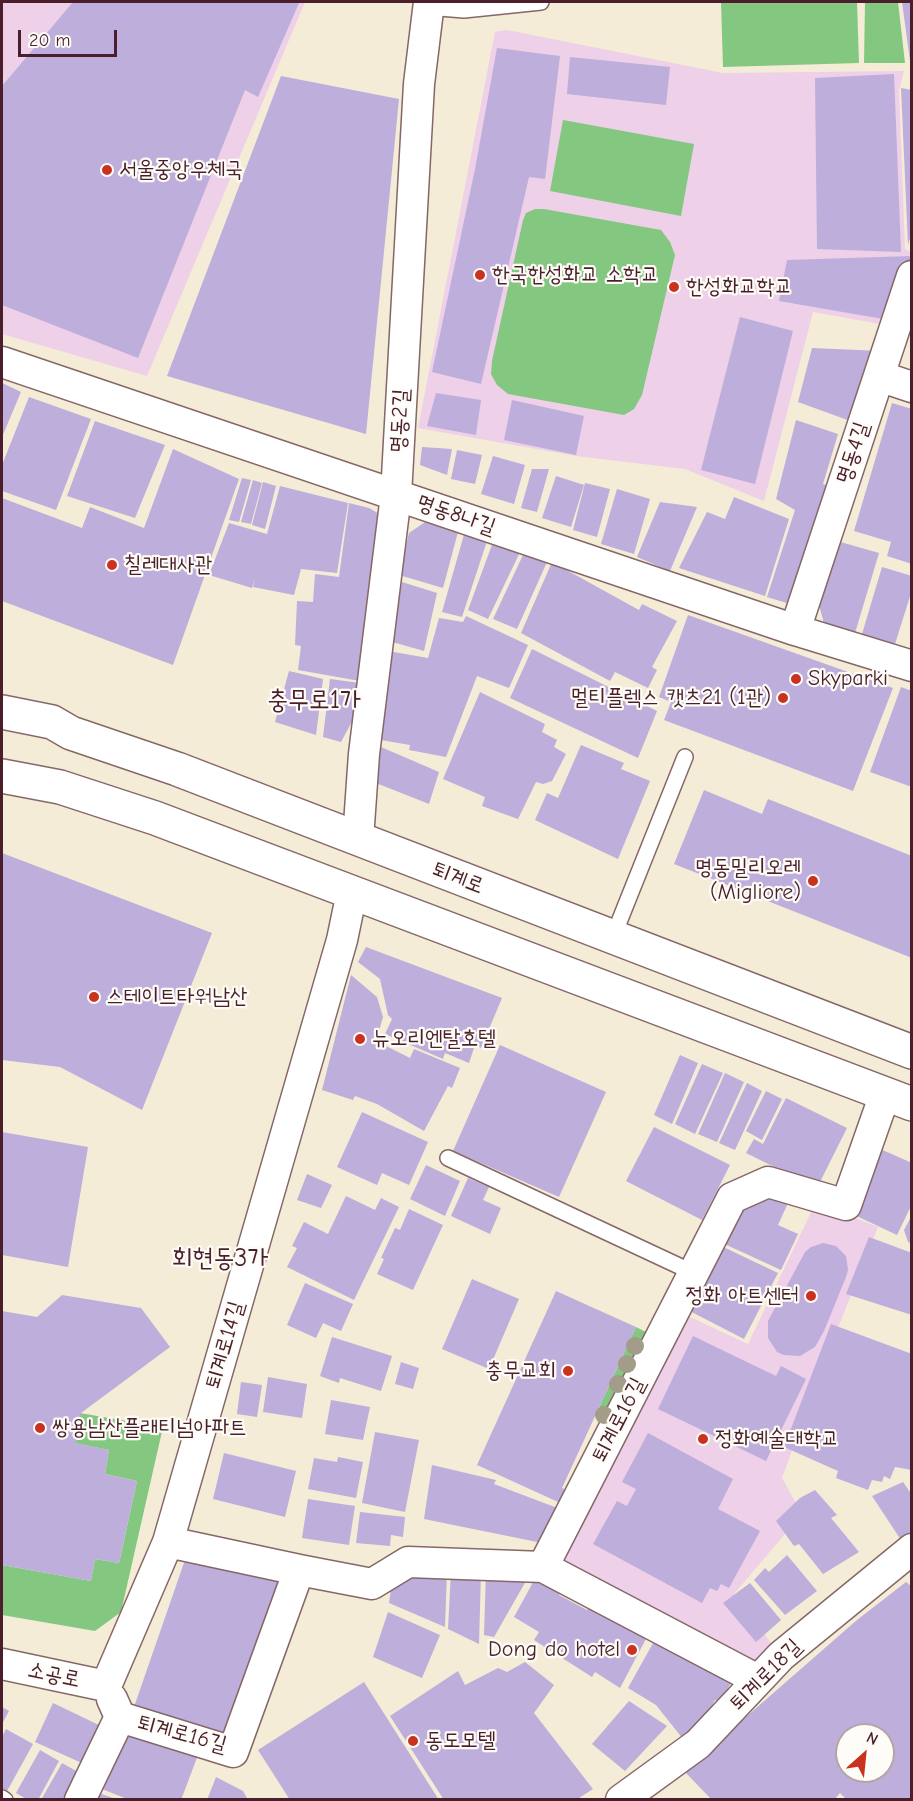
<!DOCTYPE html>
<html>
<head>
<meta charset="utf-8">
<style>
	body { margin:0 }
	#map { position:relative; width:913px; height:1801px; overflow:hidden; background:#f4ecd6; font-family:"Comic Neue",sans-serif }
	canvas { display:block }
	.frame { position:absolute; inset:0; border:3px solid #4a1f2b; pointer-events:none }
	.north { position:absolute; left:835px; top:1723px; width:60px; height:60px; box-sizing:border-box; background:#fdfcf7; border:2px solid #b5a4a5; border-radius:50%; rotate:27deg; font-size:16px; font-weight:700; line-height:24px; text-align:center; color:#4a1f2b }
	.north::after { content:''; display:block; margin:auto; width:21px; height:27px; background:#c8321e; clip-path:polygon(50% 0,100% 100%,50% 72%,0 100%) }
	.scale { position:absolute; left:18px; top:30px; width:99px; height:27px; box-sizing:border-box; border:3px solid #4a1f2b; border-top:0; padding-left:8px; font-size:18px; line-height:21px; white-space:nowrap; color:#4a1f2b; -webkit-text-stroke:4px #fdfcf7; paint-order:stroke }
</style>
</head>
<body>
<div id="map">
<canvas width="913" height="1801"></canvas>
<div class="frame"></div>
<div class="north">N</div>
<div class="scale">20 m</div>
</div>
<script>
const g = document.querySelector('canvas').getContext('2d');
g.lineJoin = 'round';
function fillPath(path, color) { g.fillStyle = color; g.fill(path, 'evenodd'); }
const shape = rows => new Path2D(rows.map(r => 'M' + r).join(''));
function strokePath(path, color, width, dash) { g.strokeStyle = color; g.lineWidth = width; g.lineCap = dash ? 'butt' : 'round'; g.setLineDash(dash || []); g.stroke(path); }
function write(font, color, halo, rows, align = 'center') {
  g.font = font + ' "Comic Neue","Poor Story",sans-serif'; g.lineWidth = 4.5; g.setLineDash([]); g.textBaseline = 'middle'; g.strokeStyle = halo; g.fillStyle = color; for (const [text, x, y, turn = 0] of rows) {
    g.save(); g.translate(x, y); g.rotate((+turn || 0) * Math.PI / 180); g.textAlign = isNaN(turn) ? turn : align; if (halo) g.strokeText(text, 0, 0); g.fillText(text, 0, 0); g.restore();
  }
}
fillPath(shape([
	[2,2,305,2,147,376,2,334],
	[507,30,723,73,904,71,899,90,905,249,911,252,911,264,891,326,813,312,764,501,685,469,576,456,418,428,495,32],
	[816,1202,878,1227,824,1363,782,1478,802,1514,734,1594,781,1656,758,1680,543,1567,675,1310,748,1344]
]), '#eed0e8');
fillPath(shape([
	[721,2,857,2,859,63,723,67],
	[865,2,898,2,905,63,864,63],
	[563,120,694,144,681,216,550,191],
	[535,209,544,209,661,230,670,242,675,255,642,395,634,409,624,415,508,394,497,385,491,374,492,361,523,220,526,213],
	[636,1327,648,1333,608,1420,596,1414],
	[2,1400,163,1427,121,1612,95,1631,2,1615,2,1565,91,1581,95,1559,119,1563,137,1481,105,1474,109,1450,35,1435,36,1427,2,1421]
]), '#84c780');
fillPath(shape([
	[73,2,299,3,258,97,245,90,138,358,2,305,2,86],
	[902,2,912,2,912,61,910,61],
	[497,48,560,56,545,179,529,177,481,384,432,372,475,169],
	[570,57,670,67,666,105,567,94],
	[894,74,901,252,817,249,815,78],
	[281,76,399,99,366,434,167,376],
	[901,88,912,90,912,231,908,245],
	[912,256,889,320,779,301,787,260],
	[740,317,793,331,755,484,701,470],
	[812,348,881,351,853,422,798,402],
	[2,383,21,392,2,437],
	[436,393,481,400,476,435,427,426],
	[29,397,91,419,56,510,2,491,2,465],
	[512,400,584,416,576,455,504,440],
	[892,403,912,409,912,564,887,556,891,542,854,531],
	[796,420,838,434,823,484,837,489,790,604,767,597,795,510,776,499],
	[95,421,165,445,135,518,67,496],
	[422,447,452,449,447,475,420,465],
	[173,449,239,479,173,665,2,601,2,498,82,528,90,507,144,528],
	[457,450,482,455,475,484,451,479],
	[493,456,525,465,514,504,481,494],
	[532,469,549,469,537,512,521,508],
	[556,476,584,485,571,527,542,518],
	[242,478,251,480,239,522,229,520],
	[253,480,262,483,251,524,241,522],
	[263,482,276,486,265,529,252,525],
	[585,483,610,489,597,537,573,530],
	[280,486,348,503,337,573,301,569,294,595,253,587,255,578,252,588,209,575,229,523,267,534],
	[617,489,650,499,634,554,601,544],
	[734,497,789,519,765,596,679,568,707,512,725,519],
	[660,502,697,507,670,571,637,557],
	[349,503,369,508,381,515,360,681,298,670,301,646,295,645,297,601,313,602,315,574,339,577],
	[425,522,458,532,443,588,399,575,409,533],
	[465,531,488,538,462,617,442,612],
	[837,541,879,553,855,633,824,623,819,605],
	[493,542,520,552,488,619,468,610],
	[523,555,547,562,517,629,493,619],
	[552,562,639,610,642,604,677,621,652,667,657,670,648,688,615,672,610,681,521,633],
	[882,567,912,576,912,590,895,644,862,634],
	[402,582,437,593,424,651,389,641],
	[688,615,893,688,853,791,664,720,671,702,659,697],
	[466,616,528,645,509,688,477,676,446,757,409,750,410,745,375,739,388,651,428,658,439,618,463,622],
	[532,649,657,711,638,758,510,698],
	[289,671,323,679,316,735,275,722],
	[330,679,360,683,356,714,341,742,323,737],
	[901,687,912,691,912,787,870,772],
	[480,692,545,724,542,732,557,740,554,747,566,754,552,781,543,784,536,782,518,819,482,806,485,797,443,779],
	[581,745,624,763,621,769,650,781,618,859,535,820,547,793,558,798],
	[381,747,439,772,429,804,371,781],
	[704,790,762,814,768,799,912,856,912,958,674,864],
	[2,853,212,933,142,1110,60,1067,2,1060],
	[366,947,502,998,481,1048,475,1045,469,1063,445,1053,443,1059,385,1034,392,1019,388,1015,380,979,358,962],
	[351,975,377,997,383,1017,376,1041,410,1058,414,1049,460,1068,452,1088,448,1086,424,1131,377,1104,355,1096,353,1100,322,1090],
	[500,1045,606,1092,559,1197,453,1151],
	[680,1055,698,1063,672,1124,654,1115],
	[702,1064,723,1073,695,1134,675,1124],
	[725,1073,744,1082,717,1142,698,1134],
	[747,1083,762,1091,735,1150,719,1143],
	[766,1091,782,1099,762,1140,746,1131],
	[786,1098,847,1128,817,1188,746,1153,754,1139,763,1144],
	[362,1112,428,1142,409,1185,382,1173,377,1185,337,1167],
	[654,1127,730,1165,702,1220,626,1181],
	[2,1132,88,1147,68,1267,2,1255],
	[878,1148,912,1163,912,1204,897,1235,848,1212],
	[426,1165,460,1181,445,1216,410,1199],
	[307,1174,332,1185,321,1208,297,1200],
	[468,1178,489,1187,483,1200,501,1208,490,1234,451,1216],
	[766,1193,788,1203,778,1225,798,1234,781,1270,718,1241,736,1204],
	[346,1196,375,1210,381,1198,399,1207,354,1300,287,1267,297,1248,292,1246,304,1222,328,1234],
	[409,1209,443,1225,413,1290,377,1274,384,1259,381,1258,395,1228,400,1230],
	[912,1215,912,1244,908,1242,904,1230],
	[869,1237,912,1253,912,1315,846,1294],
	[715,1243,778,1273,744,1339,682,1307],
	[823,1243,836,1246,846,1256,848,1270,846,1277,824,1331,815,1347,800,1356,784,1355,777,1352,768,1338,768,1321,805,1252,811,1247],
	[472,1279,519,1299,489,1369,442,1349],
	[305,1283,353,1304,341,1331,323,1323,316,1338,287,1325],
	[556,1291,636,1327,562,1488,575,1494,569,1507,477,1465],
	[62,1295,141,1308,170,1347,81,1413,76,1443,109,1450,105,1474,137,1481,119,1563,95,1559,91,1581,2,1565,2,1311,37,1317],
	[831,1324,912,1354,912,1470,895,1467,890,1479,884,1476,882,1482,872,1480,868,1490,836,1478,838,1471,784,1447],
	[693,1336,776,1376,781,1366,806,1379,766,1461,658,1409],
	[332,1337,392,1356,381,1391,340,1378,339,1383,320,1376],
	[401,1362,419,1368,413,1389,395,1384],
	[268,1377,307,1384,302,1418,263,1412],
	[241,1382,262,1385,257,1417,237,1414],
	[331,1400,370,1407,363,1440,325,1434],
	[375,1432,419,1440,405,1512,362,1503],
	[648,1433,733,1479,718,1509,760,1531,729,1588,721,1584,717,1591,710,1588,702,1603,593,1544,617,1501,627,1506,636,1489,622,1482],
	[224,1453,296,1471,285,1517,213,1499],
	[338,1457,363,1462,356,1498,308,1489,314,1458,337,1462],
	[432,1465,496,1480,494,1484,560,1509,547,1544,424,1519],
	[903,1482,912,1495,912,1533,901,1540,872,1496],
	[815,1490,837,1515,831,1518,859,1552,823,1574,799,1544,794,1546,776,1521,800,1498],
	[308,1499,355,1506,349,1545,302,1538],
	[360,1512,405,1517,403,1537,391,1535,390,1546,356,1543],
	[787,1555,817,1591,785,1615,754,1580,765,1568,769,1572],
	[186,1557,280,1579,227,1740,134,1707],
	[447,1571,445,1627,389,1603,392,1582,411,1579,416,1575],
	[451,1571,481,1572,479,1644,448,1629],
	[486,1571,530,1574,494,1637,484,1635],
	[537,1575,563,1589,559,1595,587,1610,591,1605,647,1637,620,1688,595,1672,592,1677,534,1640,539,1632,514,1617],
	[906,1582,912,1587,912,1800,847,1800,840,1793,834,1800,712,1800,684,1771,857,1620],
	[847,1735,883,1735,883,1771,847,1771],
	[750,1583,781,1620,756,1642,723,1603],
	[388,1612,440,1635,422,1678,373,1657],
	[657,1636,735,1676,720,1702,715,1700,699,1729,683,1739,656,1705,628,1688],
	[525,1662,554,1685,534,1713,593,1789,576,1800,444,1800,390,1716,458,1671,465,1685,498,1668,507,1672],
	[364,1682,439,1800,290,1800,258,1750],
	[629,1701,667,1726,625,1771,592,1744],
	[53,1703,101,1726,84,1764,35,1742],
	[2,1707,9,1711,2,1724],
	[121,1726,198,1755,181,1800,130,1800,99,1788],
	[6,1729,33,1744,6,1793,2,1790,2,1737],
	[40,1750,59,1761,38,1800,28,1800,16,1793],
	[62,1763,87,1777,73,1800,41,1800],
	[216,1777,243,1791,248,1800,207,1800],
	[96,1792,116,1799,116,1800,93,1800]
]), '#bdaedb');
const service = shape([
	[427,7,464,10,541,2],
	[613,937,685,757],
	[448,1158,694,1273],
	[2,1798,5,1800]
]);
const minor = shape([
	[2,362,795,630,912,666],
	[879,376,912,387],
	[795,630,912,276],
	[358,839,364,754,396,495,419,84,429,2],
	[168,1542,299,1570],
	[543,1567,758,1680],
	[2,1664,106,1686],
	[106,1686,168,1542,342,940,352,892],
	[120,1717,233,1752,299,1570,372,1584,408,1562,543,1567,732,1198,768,1182,846,1205,885,1094],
	[80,1800,120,1717,112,1699],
	[621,1800,698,1744,781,1656,912,1549]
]);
const primary = shape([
	[2,712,52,722,71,733,177,769,912,1052],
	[2,776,60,787,155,818,912,1104]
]);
strokePath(service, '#866767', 18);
strokePath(minor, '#866767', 33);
strokePath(primary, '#866767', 36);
strokePath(service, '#fff', 15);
strokePath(minor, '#fff', 30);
strokePath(primary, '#fff', 33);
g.fillStyle = '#a29c88';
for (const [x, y] of [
	[635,1346],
	[627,1364],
	[618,1384],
	[604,1415]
]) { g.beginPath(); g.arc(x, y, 9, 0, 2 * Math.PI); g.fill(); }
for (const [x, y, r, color] of [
	[107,170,6,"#c8321e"],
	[480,275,6,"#c8321e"],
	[674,287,6,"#c8321e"],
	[112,565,6,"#c8321e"],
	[796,679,6,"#c8321e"],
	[783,698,6,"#c8321e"],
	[813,881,6,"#c8321e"],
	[94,997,6,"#c8321e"],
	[360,1039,6,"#c8321e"],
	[811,1296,6,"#c8321e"],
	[568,1371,6,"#c8321e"],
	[40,1428,6,"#c8321e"],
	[703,1439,6,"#c8321e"],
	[632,1650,6,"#c8321e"],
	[413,1741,6,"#c8321e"]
]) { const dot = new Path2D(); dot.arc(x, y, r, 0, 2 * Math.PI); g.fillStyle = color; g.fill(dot); strokePath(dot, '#fdfcf7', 2); }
write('22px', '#4a1f2b', '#fdfcf7', [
	["서울중앙우체국",119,170],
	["한국한성화교 소학교",492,275],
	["한성화교학교",686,287],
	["칠레대사관",124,565],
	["Skyparki",808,679],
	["멀티플렉스 캣츠21 (1관)",771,698,"right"],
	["명동밀리오레",801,868,"right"],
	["(Migliore)",801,893,"right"],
	["스테이트타워남산",106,997],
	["뉴오리엔탈호텔",372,1039],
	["정화 아트센터",799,1296,"right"],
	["충무교회",556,1371,"right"],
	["쌍용남산플래티넘아파트",52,1428],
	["정화예술대학교",715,1439],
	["Dong do hotel",620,1650,"right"],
	["동도모텔",425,1741]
], 'left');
write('22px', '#4a1f2b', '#fdfcf7', [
	["명동2길",400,421,-87],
	["명동4길",853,453,-72],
	["명동8나길",456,515,19],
	["퇴계로",458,878,21],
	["퇴계로14길",225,1345,-74],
	["퇴계로16길",619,1420,-63],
	["소공로",54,1675,12],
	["퇴계로18길",766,1675,-45],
	["퇴계로16길",182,1734,15]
]);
write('26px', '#4a1f2b', '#fdfcf7', [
	["충무로1가",314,701],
	["회현동3가",220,1259]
]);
</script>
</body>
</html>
